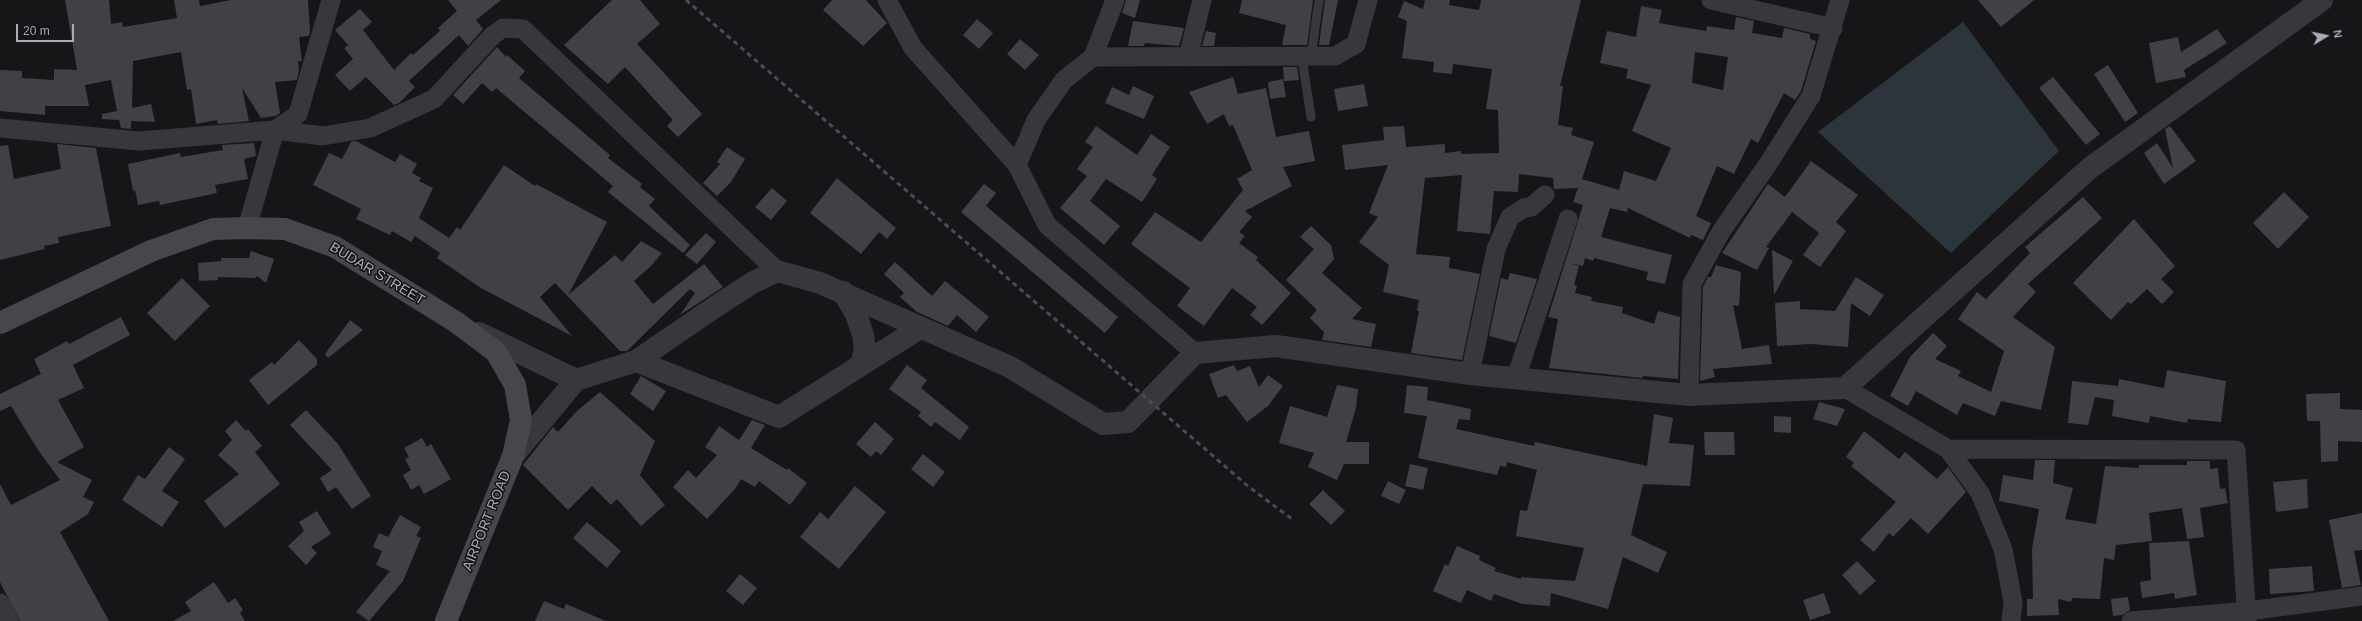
<!DOCTYPE html>
<html>
<head>
<meta charset="utf-8">
<style>
	body { margin:0 }
	#map { position:relative; width:2362px; height:621px; overflow:hidden; background:#161618; font-family:Arial,sans-serif }
	canvas { display:block }
	.north { position:absolute; left:2306px; top:16px; width:40px; height:40px; -webkit-text-stroke:3px #111113; paint-order:stroke; rotate:80deg; font-size:11px; font-weight:700; line-height:16px; text-align:center; color:#a8adb8 }
	.north::after { content:''; display:block; margin:auto; width:14px; height:18px; background:#a8adb8; clip-path:polygon(50% 0,100% 100%,50% 72%,0 100%) }
	.scale { position:absolute; left:16px; top:24px; width:58px; height:18px; box-sizing:border-box; border:2px solid #a8adb8; border-top:0; padding-left:5px; font-size:12px; line-height:14px; white-space:nowrap; color:#a8adb8; -webkit-text-stroke:3px #111113; paint-order:stroke }
</style>
</head>
<body>
<div id="map">
<canvas width="2362" height="621"></canvas>
<div class="north">N</div>
<div class="scale">20 m</div>
</div>
<script>
const g = document.querySelector('canvas').getContext('2d');
g.lineJoin = 'round';
function fillPath(path, color) { g.fillStyle = color; g.fill(path, 'evenodd'); }
const shape = rows => new Path2D(rows.map(r => 'M' + r).join(''));
function strokePath(path, color, width, dash) { g.strokeStyle = color; g.lineWidth = width; g.lineCap = dash ? 'butt' : 'round'; g.setLineDash(dash || []); g.stroke(path); }
function write(font, color, halo, rows, align = 'center') {
  g.font = font + ' Arial,sans-serif'; g.lineWidth = 3; g.setLineDash([]); g.textBaseline = 'middle'; g.strokeStyle = halo; g.fillStyle = color; for (const [text, x, y, turn = 0] of rows) {
    g.save(); g.translate(x, y); g.rotate((+turn || 0) * Math.PI / 180); g.textAlign = isNaN(turn) ? turn : align; if (halo) g.strokeText(text, 0, 0); g.fillText(text, 0, 0); g.restore();
  }
}
fillPath(shape([
	[1963,22,2059,151,1951,253,1818,132]
]), '#2c353c');
fillPath(shape([
	[65,0,109,0,111,24,122,22,123,27,177,18,174,0,199,0,200,6,231,0,308,0,310,31,309,36,299,37,302,61,298,61,299,70,297,80,275,82,280,113,276,116,261,118,242,88,249,121,218,124,217,120,196,124,191,89,187,90,181,52,133,61,132,108,151,104,155,122,131,121,131,129,121,128,119,120,102,119,102,114,117,111,111,80,85,85,89,106,45,106,45,115,0,111,0,70,22,71,22,78,54,80,54,69,77,70],
	[448,0,501,0,476,20,483,29,468,46,459,35,409,81,415,87,399,103,394,105,366,77,350,91,335,75,353,59,344,48,348,45,335,30,360,9,372,22,363,30,394,70,411,53,413,55,440,31,438,28,457,11],
	[612,0,640,0,660,24,637,44,702,114,678,137,667,126,673,120,625,67,608,84,564,45],
	[832,0,866,0,887,23,863,46,823,10],
	[1126,0,1140,0,1135,18,1122,13],
	[1242,0,1313,0,1307,45,1282,45,1286,25,1239,13],
	[1325,0,1338,0,1329,45,1319,45],
	[1425,0,1450,0,1449,5,1479,10,1481,0,1581,0,1560,86,1563,86,1558,125,1573,128,1571,135,1594,142,1582,179,1619,190,1624,171,1656,181,1671,148,1632,131,1651,85,1626,78,1628,69,1600,63,1607,31,1636,37,1641,6,1662,10,1659,23,1706,31,1707,26,1734,30,1736,17,1754,21,1752,33,1782,38,1784,28,1810,34,1810,39,1816,41,1801,91,1795,100,1784,93,1758,143,1751,139,1734,174,1717,166,1696,216,1711,223,1703,240,1691,235,1690,238,1628,208,1627,212,1610,208,1601,237,1672,255,1665,284,1646,280,1648,272,1594,258,1593,261,1585,258,1583,266,1570,263,1579,266,1574,285,1577,286,1575,293,1592,297,1591,301,1623,307,1622,313,1654,324,1658,311,1680,317,1678,379,1643,376,1642,378,1549,368,1558,319,1548,317,1583,205,1573,202,1578,188,1554,189,1553,178,1519,174,1518,192,1494,191,1490,234,1457,231,1462,175,1425,178,1416,254,1450,257,1449,268,1480,274,1462,360,1411,353,1419,311,1417,311,1419,300,1383,292,1389,265,1359,242,1378,217,1369,213,1388,165,1345,170,1342,145,1384,140,1383,127,1404,126,1406,147,1445,144,1445,153,1461,151,1461,154,1499,153,1499,150,1498,110,1486,109,1492,69,1453,64,1452,74,1433,72,1434,62,1402,58,1407,21,1398,17,1404,1,1423,9],
	[1695,52,1728,57,1723,90,1692,83],
	[1978,0,2034,0,2001,27],
	[977,19,993,33,979,49,963,35],
	[1133,21,1184,28,1179,46,1145,43,1144,46,1128,46],
	[2217,29,2227,43,2184,70,2186,77,2156,83,2149,43,2178,37,2181,52],
	[1206,31,1216,33,1214,46,1202,46],
	[1020,39,1039,55,1025,70,1007,54],
	[497,47,506,57,507,55,525,71,519,78,610,155,608,158,642,184,640,187,655,199,649,206,690,245,683,253,608,192,613,186,496,88,492,92,482,83,463,104,453,95],
	[2108,65,2138,113,2125,122,2094,74],
	[1283,67,1297,67,1299,80,1284,81],
	[1233,77,1238,94,1266,88,1276,137,1309,131,1315,161,1283,167,1292,186,1245,211,1252,217,1239,232,1245,236,1239,243,1258,257,1256,260,1291,293,1262,325,1250,315,1257,307,1232,288,1204,326,1177,306,1190,288,1131,244,1155,212,1201,242,1243,190,1237,179,1252,170,1233,125,1229,126,1224,114,1207,124,1189,92],
	[2053,77,2100,134,2086,145,2039,88],
	[1283,79,1286,97,1270,99,1268,82],
	[1364,84,1368,106,1338,111,1334,89],
	[1133,86,1154,96,1144,119,1105,103,1112,87,1129,95],
	[1096,126,1137,155,1151,134,1170,147,1152,175,1157,179,1142,202,1106,179,1090,201,1120,226,1104,245,1060,208,1087,176,1077,169,1093,147,1085,142],
	[2170,126,2196,161,2164,184,2144,153,2157,143,2173,168,2165,129],
	[356,141,395,162,400,154,417,164,412,173,421,178,419,181,433,188,419,218,449,238,457,227,460,230,504,165,535,186,536,184,607,222,568,295,615,255,622,262,641,241,662,253,651,266,634,281,653,304,704,264,723,287,680,315,695,293,690,289,627,351,620,351,555,283,540,297,572,336,481,288,437,258,440,253,415,236,411,242,392,231,390,235,356,219,361,209,313,185,329,153,342,159,351,142],
	[254,143,256,156,244,159,248,179,215,185,217,193,160,205,159,201,138,205,135,190,133,191,128,164,180,153,181,157,223,150,222,145],
	[57,144,96,148,111,226,58,237,59,243,44,246,45,249,0,260,0,146,8,145,14,179,61,169],
	[727,147,745,159,731,182,717,196,703,183,720,164,717,162],
	[1811,161,1858,195,1836,222,1846,231,1820,267,1803,255,1819,233,1792,212,1766,247,1769,248,1757,270,1722,253,1768,184,1785,197],
	[837,178,896,228,887,239,879,232,861,254,810,213],
	[984,184,996,193,986,206,1118,317,1105,333,961,212],
	[772,188,787,201,771,220,755,207],
	[2284,192,2309,217,2278,249,2253,223],
	[2083,197,2102,218,2028,284,2036,292,2013,317,2055,347,2041,410,2001,401,1995,416,1963,403,1957,415,1916,391,1908,406,1890,396,1910,357,1933,333,1947,346,1935,359,1961,371,1958,376,1991,392,2004,351,1958,319,1977,292,1986,299,2030,253,2025,247],
	[2134,219,2175,266,2161,279,2174,292,2162,304,2147,289,2131,304,2128,302,2111,320,2073,283],
	[1311,226,1331,245,1334,259,1322,273,1362,308,1352,319,1376,324,1371,347,1322,340,1324,332,1310,318,1317,310,1286,280,1314,249,1300,237],
	[706,233,716,242,697,264,685,255],
	[1772,250,1793,261,1774,295],
	[251,251,274,259,266,283,257,276,255,278,218,277,218,280,199,281,198,263,221,261,221,258,249,258],
	[895,262,932,296,945,281,989,317,976,332,957,315,948,326,917,312,900,297,904,293,884,274],
	[1716,265,1741,272,1739,306,1733,305,1742,349,1769,345,1772,364,1713,369,1715,377,1700,381,1703,287,1708,277,1711,277],
	[1510,273,1537,279,1516,343,1489,336,1501,278,1508,280],
	[1856,277,1884,295,1870,316,1851,303,1848,347,1811,344,1777,346,1775,303,1800,301,1800,309,1835,311],
	[182,278,210,306,175,341,147,313],
	[121,317,130,335,73,365,84,388,58,400,84,447,57,462,92,480,83,497,94,502,88,514,60,532,109,621,20,621,0,582,0,484,11,505,60,480,38,450,11,406,0,411,0,394,41,374,34,359,67,341,69,344],
	[350,320,363,330,328,358,325,354],
	[299,340,317,359,317,365,268,405,249,380,272,362,274,365],
	[907,365,927,380,921,388,969,427,960,440,935,422,931,427,918,416,921,412,889,389],
	[1234,365,1237,371,1250,366,1259,387,1268,375,1283,386,1268,406,1247,422,1226,395,1218,398,1209,374],
	[2167,370,2226,381,2221,422,2188,419,2187,423,2150,416,2149,423,2112,416,2114,400,2095,397,2088,425,2068,423,2072,381,2118,386,2119,379,2164,388],
	[641,376,666,391,653,411,630,394],
	[1337,385,1358,389,1356,408,1346,442,1369,442,1369,464,1344,464,1337,480,1308,467,1314,453,1279,443,1290,406,1327,417],
	[1407,385,1428,387,1427,400,1471,409,1470,420,1459,419,1456,429,1534,446,1535,442,1647,466,1654,414,1673,418,1669,443,1694,445,1690,486,1643,484,1631,535,1667,552,1658,573,1623,557,1608,609,1551,593,1550,606,1523,604,1494,594,1491,601,1467,590,1461,603,1433,591,1445,564,1448,566,1457,546,1480,556,1479,560,1496,568,1494,571,1521,579,1521,577,1575,581,1584,548,1516,536,1520,510,1527,511,1537,470,1507,462,1506,467,1500,466,1497,475,1418,458,1427,416,1404,413],
	[600,392,655,441,640,475,665,505,641,526,617,499,611,505,592,486,568,510,523,465,553,427,558,432,577,411],
	[2340,393,2340,409,2362,410,2362,442,2338,441,2338,461,2321,462,2320,421,2307,421,2306,394],
	[1819,402,1845,409,1837,426,1813,419],
	[306,410,338,444,371,496,352,509,336,487,328,492,320,478,332,470,290,425],
	[1774,416,1791,417,1791,433,1774,432],
	[236,420,246,431,248,429,262,446,255,452,280,484,225,528,204,501,239,474,218,455,232,440,225,431],
	[752,420,765,425,751,448,787,470,788,468,807,483,790,505,759,481,755,487,741,479,735,489,707,519,673,487,688,470,696,478,717,455,705,447,719,426,739,440],
	[875,422,894,439,881,455,876,451,871,457,856,444],
	[1864,431,1899,459,1905,452,1937,479,1948,467,1966,492,1928,534,1911,518,1893,537,1889,533,1874,552,1860,540,1896,502,1851,466,1854,463,1846,457],
	[1704,432,1734,432,1735,455,1705,455],
	[422,438,427,447,431,444,451,479,424,494,419,485,411,490,403,475,411,470,405,459,409,457,404,448],
	[169,447,185,459,162,491,179,502,162,527,122,500,138,475,145,479],
	[923,454,945,472,933,487,911,469],
	[2035,460,2055,460,2053,483,2073,488,2065,519,2096,524,2105,466,2139,468,2139,465,2187,465,2187,461,2210,461,2210,469,2218,468,2220,489,2225,488,2228,503,2200,508,2204,537,2187,539,2182,508,2149,513,2152,541,2116,545,2114,560,2104,558,2100,599,2072,598,2071,602,2058,599,2059,615,2027,616,2027,599,2033,599,2032,549,2039,509,1999,501,2003,475,2033,480],
	[1410,464,1428,468,1423,490,1405,486],
	[2307,479,2308,508,2276,512,2273,482],
	[1388,481,1406,490,1399,504,1381,496],
	[855,486,886,512,839,569,800,537,820,512,828,519],
	[1323,490,1345,511,1331,525,1309,504],
	[317,511,331,534,311,547,317,553,306,565,288,546,304,531,299,522],
	[2362,513,2362,550,2354,551,2361,585,2342,588,2329,520],
	[400,515,421,527,416,536,421,538,403,581,369,621,356,612,390,571,376,565,382,551,373,547,379,533,388,537],
	[587,522,621,551,607,568,573,538],
	[2189,541,2197,595,2175,599,2174,593,2142,598,2140,582,2151,580,2149,543],
	[1857,561,1876,581,1860,595,1842,575],
	[2312,566,2314,591,2270,594,2269,569],
	[740,574,757,588,743,605,726,591],
	[214,582,228,603,235,598,243,610,240,613,245,621,173,621,191,611,185,602],
	[1824,593,1831,613,1810,620,1803,600],
	[2128,597,2130,610,2122,615,2113,616,2111,599],
	[544,601,564,609,566,604,606,621,535,621]
]), '#404145');
strokePath(shape([
	[1311,57,1319,0],
	[1302,58,1311,117]
]), '#37383d', 9);
strokePath(shape([
	[887,0,913,48,1017,165,1047,225,1195,353],
	[1711,0,1833,28],
	[1093,57,1115,0],
	[1188,57,1202,0],
	[0,128,139,141,275,130,323,136,370,128,434,99,493,35,503,28,523,29,777,271],
	[1017,165,1036,120,1064,80,1093,57,1335,56,1356,44,1368,0],
	[247,228,275,130,298,114,331,0],
	[1470,374,1496,249,1510,217,1524,208,1531,207,1545,195],
	[1516,378,1568,219],
	[1845,388,1948,449,1980,493,2003,549,2013,602,2011,621],
	[1689,395,1692,284,1722,230,1768,164,1811,96,1840,0],
	[1948,449,2236,450,2247,621],
	[0,603,9,621],
	[2131,621,2248,611,2362,596]
]), '#37383d', 19);
strokePath(shape([
	[843,292,856,314,863,335,865,349,861,365],
	[479,333,576,380,636,361,715,307,752,283,777,271,820,283,1010,367,1103,424,1128,422,1195,353,1276,346,1470,374,1689,395,1845,388,2090,168,2322,0],
	[636,361,779,417,920,328],
	[513,456,576,380]
]), '#37383d', 22);
strokePath(shape([
	[0,323,151,251,213,229,247,228,285,229,335,247,456,322,496,352,515,385,521,420,513,456,446,621]
]), '#45474d', 22);
strokePath(shape([
	[686,0,1249,487,1292,519]
]), '#4a4c52', 3, [5, 4]);
write('14px', '#a8adb8', '#111113', [
	["BUDAR STREET",377,274,31],
	["AIRPORT ROAD",487,521,-68]
]);
</script>
</body>
</html>
